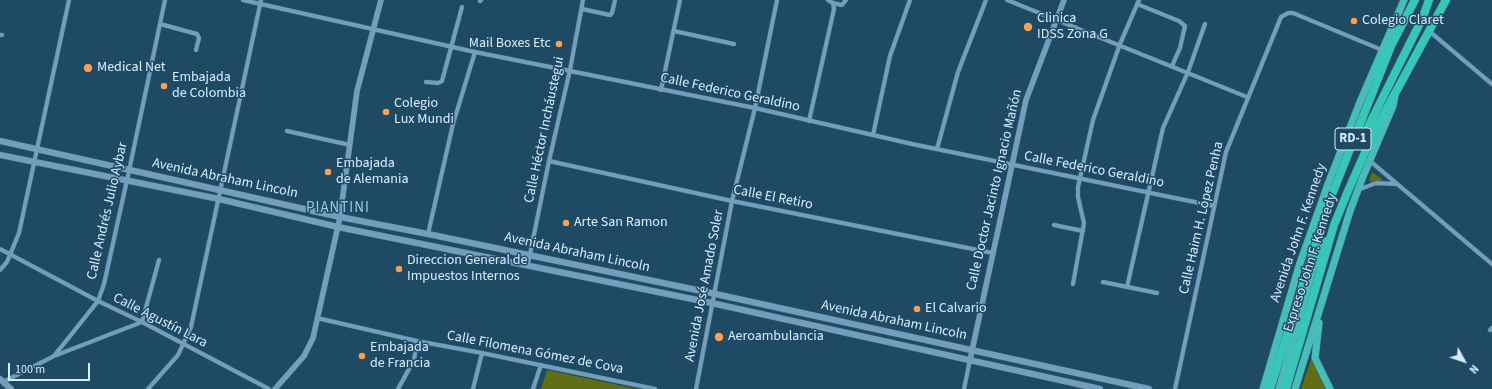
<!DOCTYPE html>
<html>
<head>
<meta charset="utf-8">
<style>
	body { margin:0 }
	#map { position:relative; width:1492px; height:389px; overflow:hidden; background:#1f4a64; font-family:"Source Sans 3",sans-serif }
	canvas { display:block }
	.north { position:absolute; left:1444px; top:341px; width:40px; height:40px; -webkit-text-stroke:3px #1f4a64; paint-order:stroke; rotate:130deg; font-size:11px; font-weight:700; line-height:16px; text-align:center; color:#d7edfd }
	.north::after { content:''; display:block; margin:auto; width:14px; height:18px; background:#d7edfd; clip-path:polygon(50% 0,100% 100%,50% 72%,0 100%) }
	.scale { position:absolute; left:8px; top:363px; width:82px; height:18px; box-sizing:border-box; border:2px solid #d7edfd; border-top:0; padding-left:5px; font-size:12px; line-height:14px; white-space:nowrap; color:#d7edfd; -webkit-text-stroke:3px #1f4a64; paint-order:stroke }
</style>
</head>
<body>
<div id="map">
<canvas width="1492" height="389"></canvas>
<div class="north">N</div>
<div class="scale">100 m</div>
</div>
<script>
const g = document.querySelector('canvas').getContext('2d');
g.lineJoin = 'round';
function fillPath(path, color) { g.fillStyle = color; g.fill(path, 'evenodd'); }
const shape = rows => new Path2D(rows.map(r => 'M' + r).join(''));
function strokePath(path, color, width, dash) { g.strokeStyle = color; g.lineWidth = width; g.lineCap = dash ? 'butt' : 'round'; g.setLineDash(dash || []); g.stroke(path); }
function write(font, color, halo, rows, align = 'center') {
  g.font = font + ' "Source Sans 3",sans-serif'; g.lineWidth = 3; g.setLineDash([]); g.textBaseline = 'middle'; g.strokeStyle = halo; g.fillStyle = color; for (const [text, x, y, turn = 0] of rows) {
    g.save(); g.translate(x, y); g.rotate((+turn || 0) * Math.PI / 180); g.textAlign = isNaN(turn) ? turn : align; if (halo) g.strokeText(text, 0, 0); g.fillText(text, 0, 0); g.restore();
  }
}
fillPath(shape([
	[1372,172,1383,180,1376,183,1369,181],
	[1312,357,1317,370,1325,389,1301,389],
	[547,370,637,389,541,389]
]), '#616e15');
const minor = shape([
	[243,0,475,52,755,108,912,144,1214,206],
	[1007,0,1247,97],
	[480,1,481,0],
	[833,3,842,5,846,0],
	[1137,4,1179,21,1185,26,1180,48,1172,66],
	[582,9,610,15,612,13,615,0],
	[160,24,197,34,199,38,196,50],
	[674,31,734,44],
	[1429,31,1492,84],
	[0,35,2,35],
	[426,82,438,83,442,81,462,7],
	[661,90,680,0],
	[809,121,834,9,833,3,828,0],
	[287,131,350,145],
	[873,135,890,56,910,0],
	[937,149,958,72,986,0],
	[549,161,732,201,993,253],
	[1370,161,1492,264],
	[1358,190,1376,183,1396,184],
	[1054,225,1083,231],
	[428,234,453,124,475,52],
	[0,249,98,301,142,322,269,389],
	[528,264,549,161,570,70,583,0],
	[0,270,7,262,19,233,69,0],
	[1103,282,1157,293],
	[1073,284,1084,223,1078,197,1078,187,1093,120,1120,44,1139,0],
	[1127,287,1163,128,1188,72,1205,24],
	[317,318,417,341,482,353,655,389],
	[1490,330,1492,328],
	[54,356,142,322,159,260],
	[3,382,54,356,98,301,104,284,129,171,165,0],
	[148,389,178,355,191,327,261,0],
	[398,389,414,360,417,341],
	[473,389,482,353],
	[533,389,541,365],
	[696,389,732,201,755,108,777,0],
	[964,389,970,360],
	[1175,389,1226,152,1281,17,1288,13,1293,13,1382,50]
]);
const tertiary = shape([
	[970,360,1026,100,1064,0],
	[275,389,304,356,313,338,340,217,357,91,381,0]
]);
const secondary = shape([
	[0,141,340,217,428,234,711,293,1149,389],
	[0,155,219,199,338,227,707,302,1100,389],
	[0,379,11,389]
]);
const primary = shape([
	[1319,323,1315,358,1330,389],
	[1263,389,1299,266,1328,184,1360,102,1404,0],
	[1279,389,1313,269,1326,241],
	[1295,389,1350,211,1362,179,1393,106,1395,96]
]);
const trunk = shape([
	[1375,69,1384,57],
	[1364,145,1368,127,1423,17,1429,0],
	[1270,389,1329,202,1391,46,1415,0],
	[1286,389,1334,225,1348,191,1374,132,1446,0]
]);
strokePath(minor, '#40687e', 5);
strokePath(tertiary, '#40687e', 6);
strokePath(secondary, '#40687e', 7);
strokePath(primary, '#40687e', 8);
strokePath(trunk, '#40687e', 9);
strokePath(minor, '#739fbc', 4);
strokePath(tertiary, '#739fbc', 5.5);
strokePath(secondary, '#739fbc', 6);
strokePath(primary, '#46bdb8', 7);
strokePath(trunk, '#37c7b6', 8);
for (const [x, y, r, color] of [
	[1354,21,4,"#fb9e51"],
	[1028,27,5,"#fb9e51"],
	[559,44,4,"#fb9e51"],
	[88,68,5,"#fb9e51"],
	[164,86,4,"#fb9e51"],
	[386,112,4,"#fb9e51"],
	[328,172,4,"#fb9e51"],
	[566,223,4,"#fb9e51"],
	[399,269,4,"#fb9e51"],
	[917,309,4,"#fb9e51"],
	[719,337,5,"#fb9e51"],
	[362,356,4,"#fb9e51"]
]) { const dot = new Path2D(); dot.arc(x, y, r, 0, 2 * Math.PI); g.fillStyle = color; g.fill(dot); strokePath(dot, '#1f4a64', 1.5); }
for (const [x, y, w] of [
	[1353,139,36]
]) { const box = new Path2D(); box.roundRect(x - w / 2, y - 11, w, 22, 3); g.fillStyle = '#1f4a64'; g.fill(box); strokePath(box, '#d7edfd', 1); }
write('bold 13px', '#d7edfd', null, [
	["RD-1",1353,139]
]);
write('14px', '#d7edfd', '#1f4a64', [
	["Clinica",1037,19],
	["IDSS Zona G",1037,35],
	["Colegio Claret",1362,21],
	["Mail Boxes Etc",551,44,"right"],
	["Medical Net",97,68],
	["Embajada",172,78],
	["de Colombia",172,94],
	["Colegio",394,104],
	["Lux Mundi",394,120],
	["Embajada",336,164],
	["de Alemania",336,180],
	["Arte San Ramon",574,223],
	["Direccion General de",407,261],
	["Impuestos Internos",407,277],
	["El Calvario",925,309],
	["Aeroambulancia",728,337],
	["Embajada",370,348],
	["de Francia",370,364]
], 'left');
write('14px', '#d7edfd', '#1f4a64', [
	["Calle Federico Geraldino",730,93,12],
	["Calle Héctor Incháustegui",545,130,-78],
	["Calle Federico Geraldino",1094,170,11],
	["Avenida Abraham Lincoln",225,179,12],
	["Calle Doctor Jacinto Ignacio Mañón",995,190,-77],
	["Calle El Retiro",773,198,11],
	["Calle Andrés Julio Aybar",108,211,-77],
	["Calle Haim H. López Penha",1202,218,-77],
	["Avenida John F. Kennedy",1299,233,-71],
	["Avenida Abraham Lincoln",577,253,12],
	["Expreso John F. Kennedy",1311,263,-72],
	["Avenida José Amado Soler",705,286,-79],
	["Calle Agustín Lara",160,321,27],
	["Avenida Abraham Lincoln",894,321,12],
	["Calle Filomena Gómez de Cova",535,353,11]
]);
g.letterSpacing = '1px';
write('15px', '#99c6e5', '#1f4a64', [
	["PIANTINI",338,209]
]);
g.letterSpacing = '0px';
</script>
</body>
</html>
